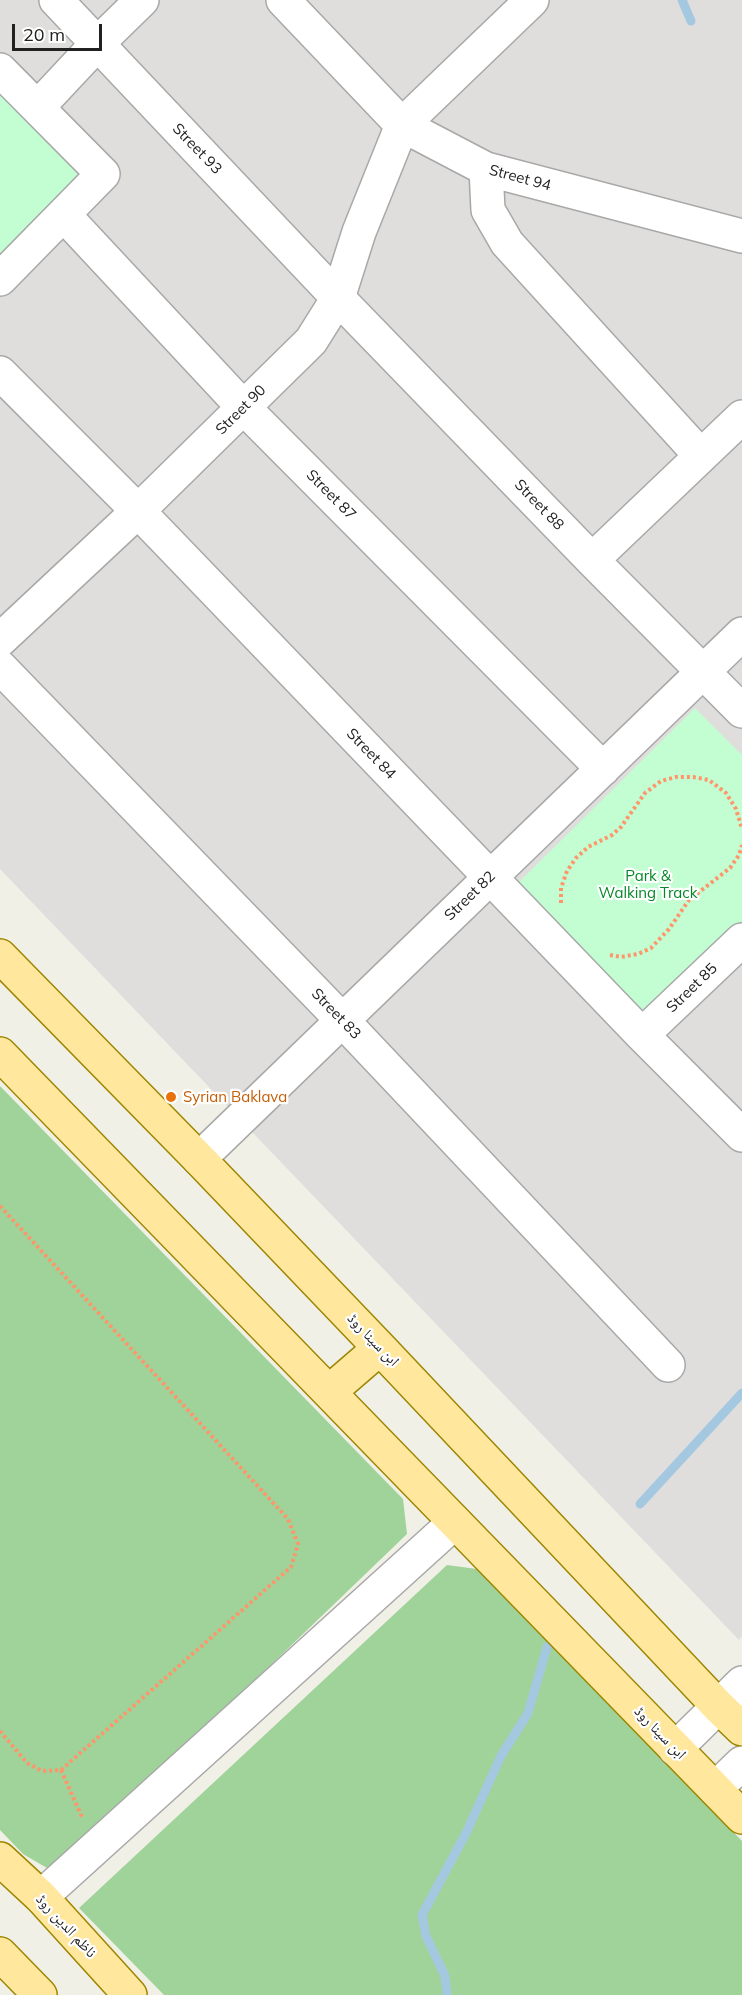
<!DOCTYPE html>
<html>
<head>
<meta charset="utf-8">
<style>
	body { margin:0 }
	#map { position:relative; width:742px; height:1995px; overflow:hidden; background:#f1f0e7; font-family:Mulish,sans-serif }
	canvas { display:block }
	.scale { position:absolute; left:12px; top:24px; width:90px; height:27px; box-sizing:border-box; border:3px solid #212121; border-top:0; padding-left:8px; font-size:18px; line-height:21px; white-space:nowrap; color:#212121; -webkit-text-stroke:4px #fff; paint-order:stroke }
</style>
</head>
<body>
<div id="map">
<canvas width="742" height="1995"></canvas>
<div class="scale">20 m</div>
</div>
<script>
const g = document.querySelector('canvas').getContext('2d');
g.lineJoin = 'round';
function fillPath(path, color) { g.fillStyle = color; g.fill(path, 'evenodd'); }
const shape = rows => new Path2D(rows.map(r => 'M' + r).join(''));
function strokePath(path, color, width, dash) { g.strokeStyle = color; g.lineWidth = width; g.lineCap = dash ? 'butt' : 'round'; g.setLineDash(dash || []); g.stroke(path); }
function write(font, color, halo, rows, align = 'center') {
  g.font = font + ' Mulish,"Noto Naskh Arabic",sans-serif'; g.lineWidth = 4.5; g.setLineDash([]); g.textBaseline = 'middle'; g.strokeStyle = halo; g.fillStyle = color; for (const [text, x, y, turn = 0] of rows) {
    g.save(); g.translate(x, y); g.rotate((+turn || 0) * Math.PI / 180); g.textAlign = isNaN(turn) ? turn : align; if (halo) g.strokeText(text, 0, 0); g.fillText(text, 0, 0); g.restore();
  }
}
fillPath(shape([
	[0,0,742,0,742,1636,739,1640,0,869]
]), '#dfdedd');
fillPath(shape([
	[0,1086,403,1499,407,1534,66,1862,47,1868,23,1854,0,1830],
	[447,1565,477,1569,742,1841,742,1995,164,1995,79,1908]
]), '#9fd399');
fillPath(shape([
	[0,87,89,176,0,268],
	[695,708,742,755,742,927,649,1019,517,884]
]), '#c3fdd2');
strokePath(shape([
	[682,0,691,21],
	[640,1504,742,1393],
	[447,1995,445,1976,426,1936,422,1915,466,1833,501,1756,528,1713,547,1647]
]), '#a5c8e1', 9);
const minor = shape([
	[56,0,338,298,592,560,742,711],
	[283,0,402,125,486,169,742,236],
	[0,70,103,174,0,279],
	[38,107,97,44,142,0],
	[486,169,488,210,507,243,701,456],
	[64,215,243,407,603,769],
	[0,373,138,511,642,1035,742,1135],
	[592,560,742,417],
	[0,640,138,511,311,341,338,298,359,232,402,125,532,0],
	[0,667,342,1020,668,1365],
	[642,1035,742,940],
	[199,1159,742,634],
	[675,1749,742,1683],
	[715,1789,742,1763],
	[41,1897,455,1522]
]);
const major = shape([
	[0,956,199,1159,380,1348,718,1706,742,1729],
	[0,1054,742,1817],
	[329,1392,380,1348],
	[0,1859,41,1897,130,1995],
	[0,1954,40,1995]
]);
strokePath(minor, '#a8a8a8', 36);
strokePath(major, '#9d8600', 36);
strokePath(shape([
	[561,903,561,888,567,871,576,858,588,847,612,835,621,827,645,793,661,781,676,777,693,777,709,780,726,793,736,809,742,829],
	[610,955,621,957,638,954,651,948,669,929,689,900,730,868,739,855,742,845],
	[0,1206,288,1519,298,1544,291,1567,61,1770,42,1771,27,1763,0,1731],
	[61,1770,82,1817]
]), '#ff956a', 4, [3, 3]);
strokePath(minor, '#fff', 33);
strokePath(major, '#ffe79e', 33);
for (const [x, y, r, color] of [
	[171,1097,6,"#e8710a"]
]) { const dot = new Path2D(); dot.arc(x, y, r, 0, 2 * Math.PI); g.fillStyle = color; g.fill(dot); strokePath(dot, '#fff', 2); }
write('15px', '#212121', '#fff', [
	["Street 93",197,149,46],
	["Street 94",520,178,15],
	["Street 90",241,410,-45],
	["Street 87",331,495,45],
	["Street 88",539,505,46],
	["Street 84",371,754,46],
	["Street 82",470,896,-44],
	["Street 85",692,988,-44],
	["Street 83",336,1014,46],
	["ابن سینا روڈ",373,1340,46],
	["ابن سینا روڈ",660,1733,46],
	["ناظم الدین روڈ",66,1926,47]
]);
write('15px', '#058828', '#fff', [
	["Park &",648,876],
	["Walking Track",648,893]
]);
write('15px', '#c56008', '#fff', [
	["Syrian Baklava",183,1097]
], 'left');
</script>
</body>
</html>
